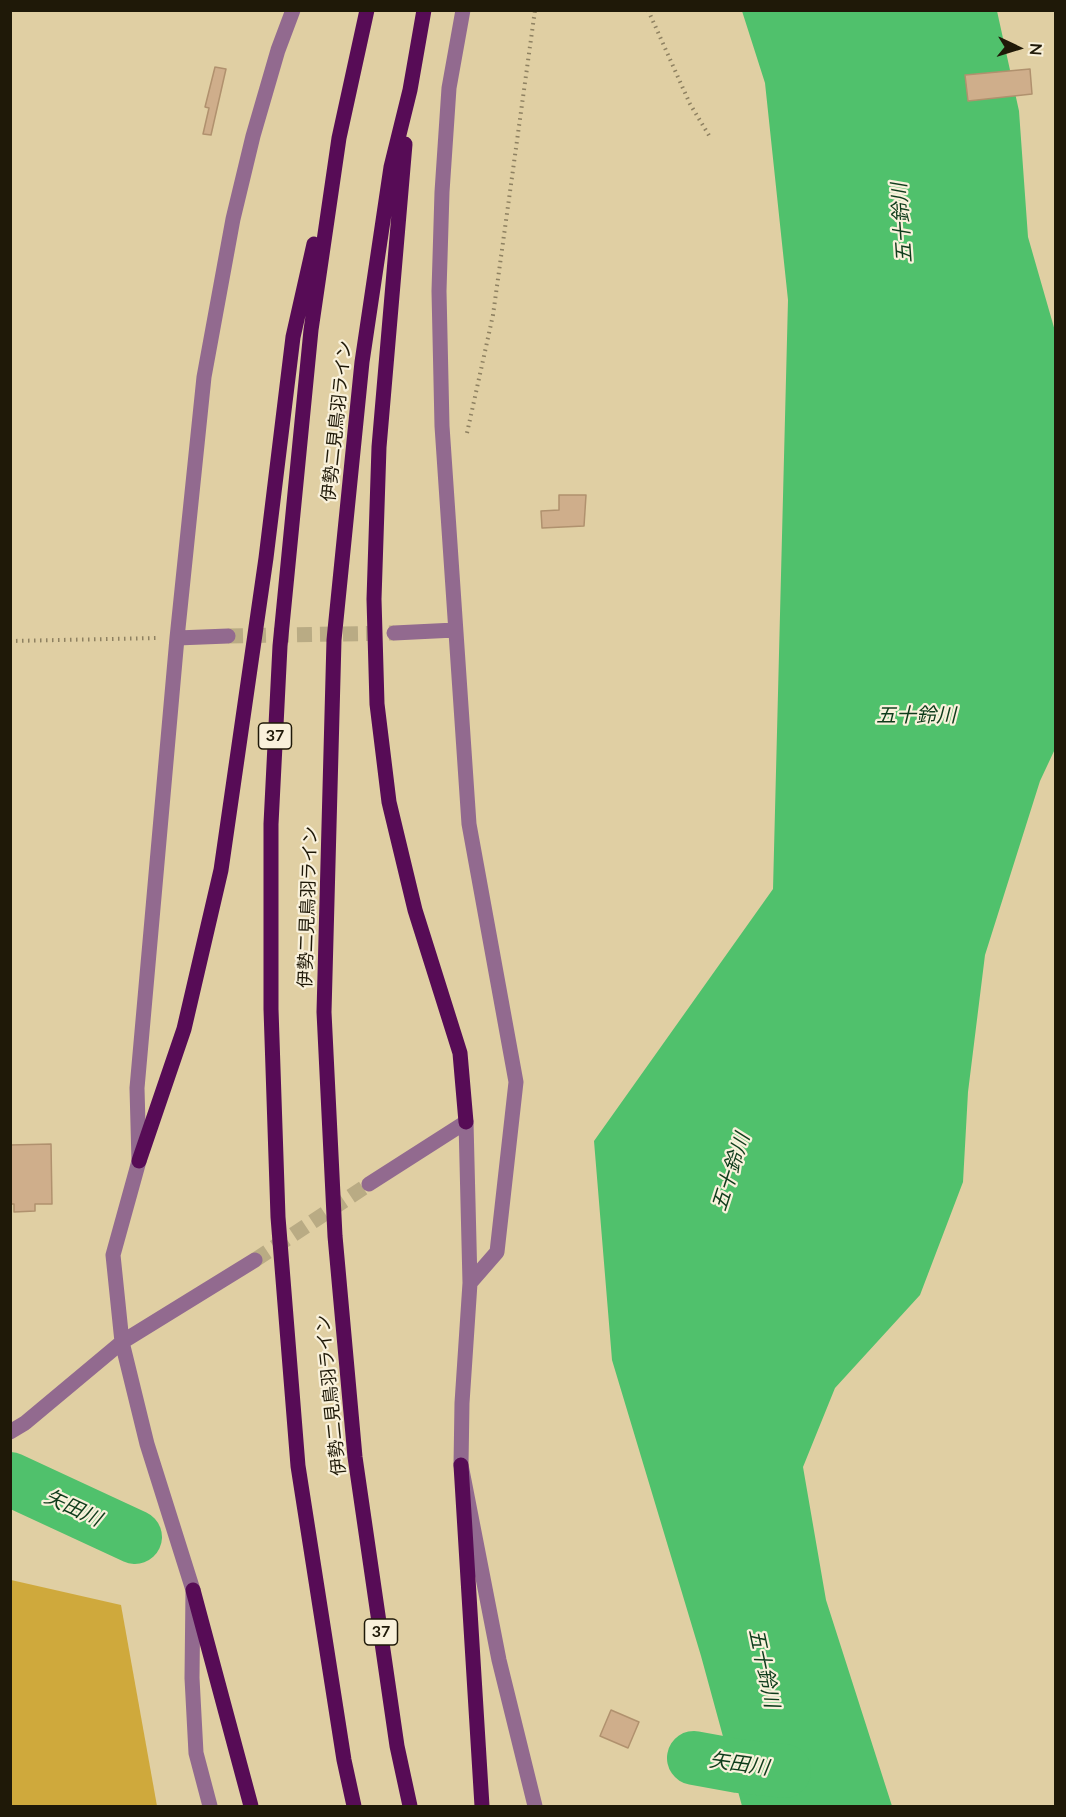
<!DOCTYPE html>
<html>
<head>
<meta charset="utf-8">
<style>
	body { margin:0 }
	#map { position:relative; width:1066px; height:1817px; overflow:hidden; background:#e0cfa3; font-family:Lato,sans-serif }
	canvas { display:block }
	.frame { position:absolute; inset:0; border:12px solid #1f1908; pointer-events:none }
	.north { position:absolute; left:988px; top:18px; width:60px; height:60px; -webkit-text-stroke:4px #f9f1db; paint-order:stroke; rotate:94deg; font-size:16px; font-weight:700; line-height:24px; text-align:center; color:#1f1908 }
	.north::after { content:''; display:block; margin:auto; width:21px; height:27px; background:#1f1908; clip-path:polygon(50% 0,100% 100%,50% 72%,0 100%) }
</style>
</head>
<body>
<div id="map">
<canvas width="1066" height="1817"></canvas>
<div class="frame"></div>
<div class="north">N</div>
</div>
<script>
const g = document.querySelector('canvas').getContext('2d');
g.lineJoin = 'round';
function fillPath(path, color) { g.fillStyle = color; g.fill(path, 'evenodd'); }
const shape = rows => new Path2D(rows.map(r => 'M' + r).join(''));
function strokePath(path, color, width, dash) { g.strokeStyle = color; g.lineWidth = width; g.lineCap = dash ? 'butt' : 'round'; g.setLineDash(dash || []); g.stroke(path); }
function write(font, color, halo, rows, align = 'center') {
  g.font = font + ' Lato,"Noto Sans JP",sans-serif'; g.lineWidth = 4.5; g.setLineDash([]); g.textBaseline = 'middle'; g.strokeStyle = halo; g.fillStyle = color; for (const [text, x, y, turn = 0] of rows) {
    g.save(); g.translate(x, y); g.rotate((+turn || 0) * Math.PI / 180); g.textAlign = isNaN(turn) ? turn : align; if (halo) g.strokeText(text, 0, 0); g.fillText(text, 0, 0); g.restore();
  }
}
fillPath(shape([
	[11,1580,121,1605,157,1806,11,1806]
]), '#cfa93c');
fillPath(shape([
	[742,11,997,11,1019,111,1028,237,1055,331,1055,749,1040,781,985,955,968,1092,963,1182,920,1295,835,1388,803,1467,826,1600,892,1806,742,1806,701,1656,612,1360,594,1141,773,889,788,300,765,83]
]), '#50c16c');
strokePath(shape([
	[10,1479,135,1537],
	[694,1758,738,1766,784,1771]
]), '#50c16c', 54);
const building = shape([
	[215,67,226,69,211,135,203,134,209,108,205,107,215,67],
	[1030,69,1032,94,968,101,965,75,1030,69],
	[559,495,586,495,584,526,542,528,541,511,559,510,559,495],
	[51,1144,52,1204,35,1204,35,1211,14,1212,14,1204,10,1204,10,1145,51,1144],
	[611,1710,639,1722,628,1748,600,1736,611,1710]
]);
fillPath(building, '#cfae8b');
strokePath(building, '#b0916e', 1.5);
strokePath(shape([
	[228,636,394,633],
	[255,1260,369,1184]
]), '#b9ab84', 15, [15, 8]);
strokePath(shape([
	[648,10,690,104,710,137],
	[467,433,493,315,535,10],
	[10,641,157,638]
]), '#8e8161', 4, [1.5, 4.5]);
strokePath(shape([
	[463,10,449,88,442,192,439,291,442,426,469,824,516,1082,497,1252,470,1283],
	[394,633,455,630],
	[177,638,228,636],
	[466,1122,470,1283,462,1403,461,1465,499,1660,535,1806],
	[369,1184,466,1122],
	[10,1432,25,1423,122,1342,255,1260],
	[210,1806,196,1753,192,1678,193,1590,147,1444,122,1342,113,1255,139,1161,137,1088,177,638,204,377,233,219,253,136,278,50,293,10]
]), '#926a8f', 15);
strokePath(shape([
	[405,144,379,447,374,599,377,704,389,802,415,910,460,1053,466,1122],
	[139,1161,184,1029,221,870,266,558,293,337,314,244],
	[461,1465,482,1806],
	[193,1590,251,1806],
	[354,1806,344,1760,298,1466,278,1217,271,1009,271,824,280,646,311,330,339,138,367,10],
	[410,1806,397,1746,355,1457,335,1236,324,1012,334,640,362,362,391,167,410,90,424,10]
]), '#570c56', 15);
for (const [x, y, w] of [
	[275,736,33],
	[381,1632,33]
]) { const box = new Path2D(); box.roundRect(x - w / 2, y - 13, w, 26, 4.5); g.fillStyle = '#f9f1db'; g.fill(box); strokePath(box, '#1f1908', 1.5); }
write('bold 16px', '#1f1908', null, [
	["37",275,736],
	["37",381,1632]
]);
write('18px', '#1f1908', '#f9f1db', [
	["伊勢二見鳥羽ライン",337,421,-84],
	["伊勢二見鳥羽ライン",308,907,-88],
	["伊勢二見鳥羽ライン",331,1395,-96]
]);
write('italic 20px', '#0e3c1b', '#f9f1db', [
	["五十鈴川",902,223,-94],
	["五十鈴川",916,716],
	["五十鈴川",731,1172,-72],
	["矢田川",73,1508,25],
	["五十鈴川",764,1668,78],
	["矢田川",739,1764,8]
]);
</script>
</body>
</html>
